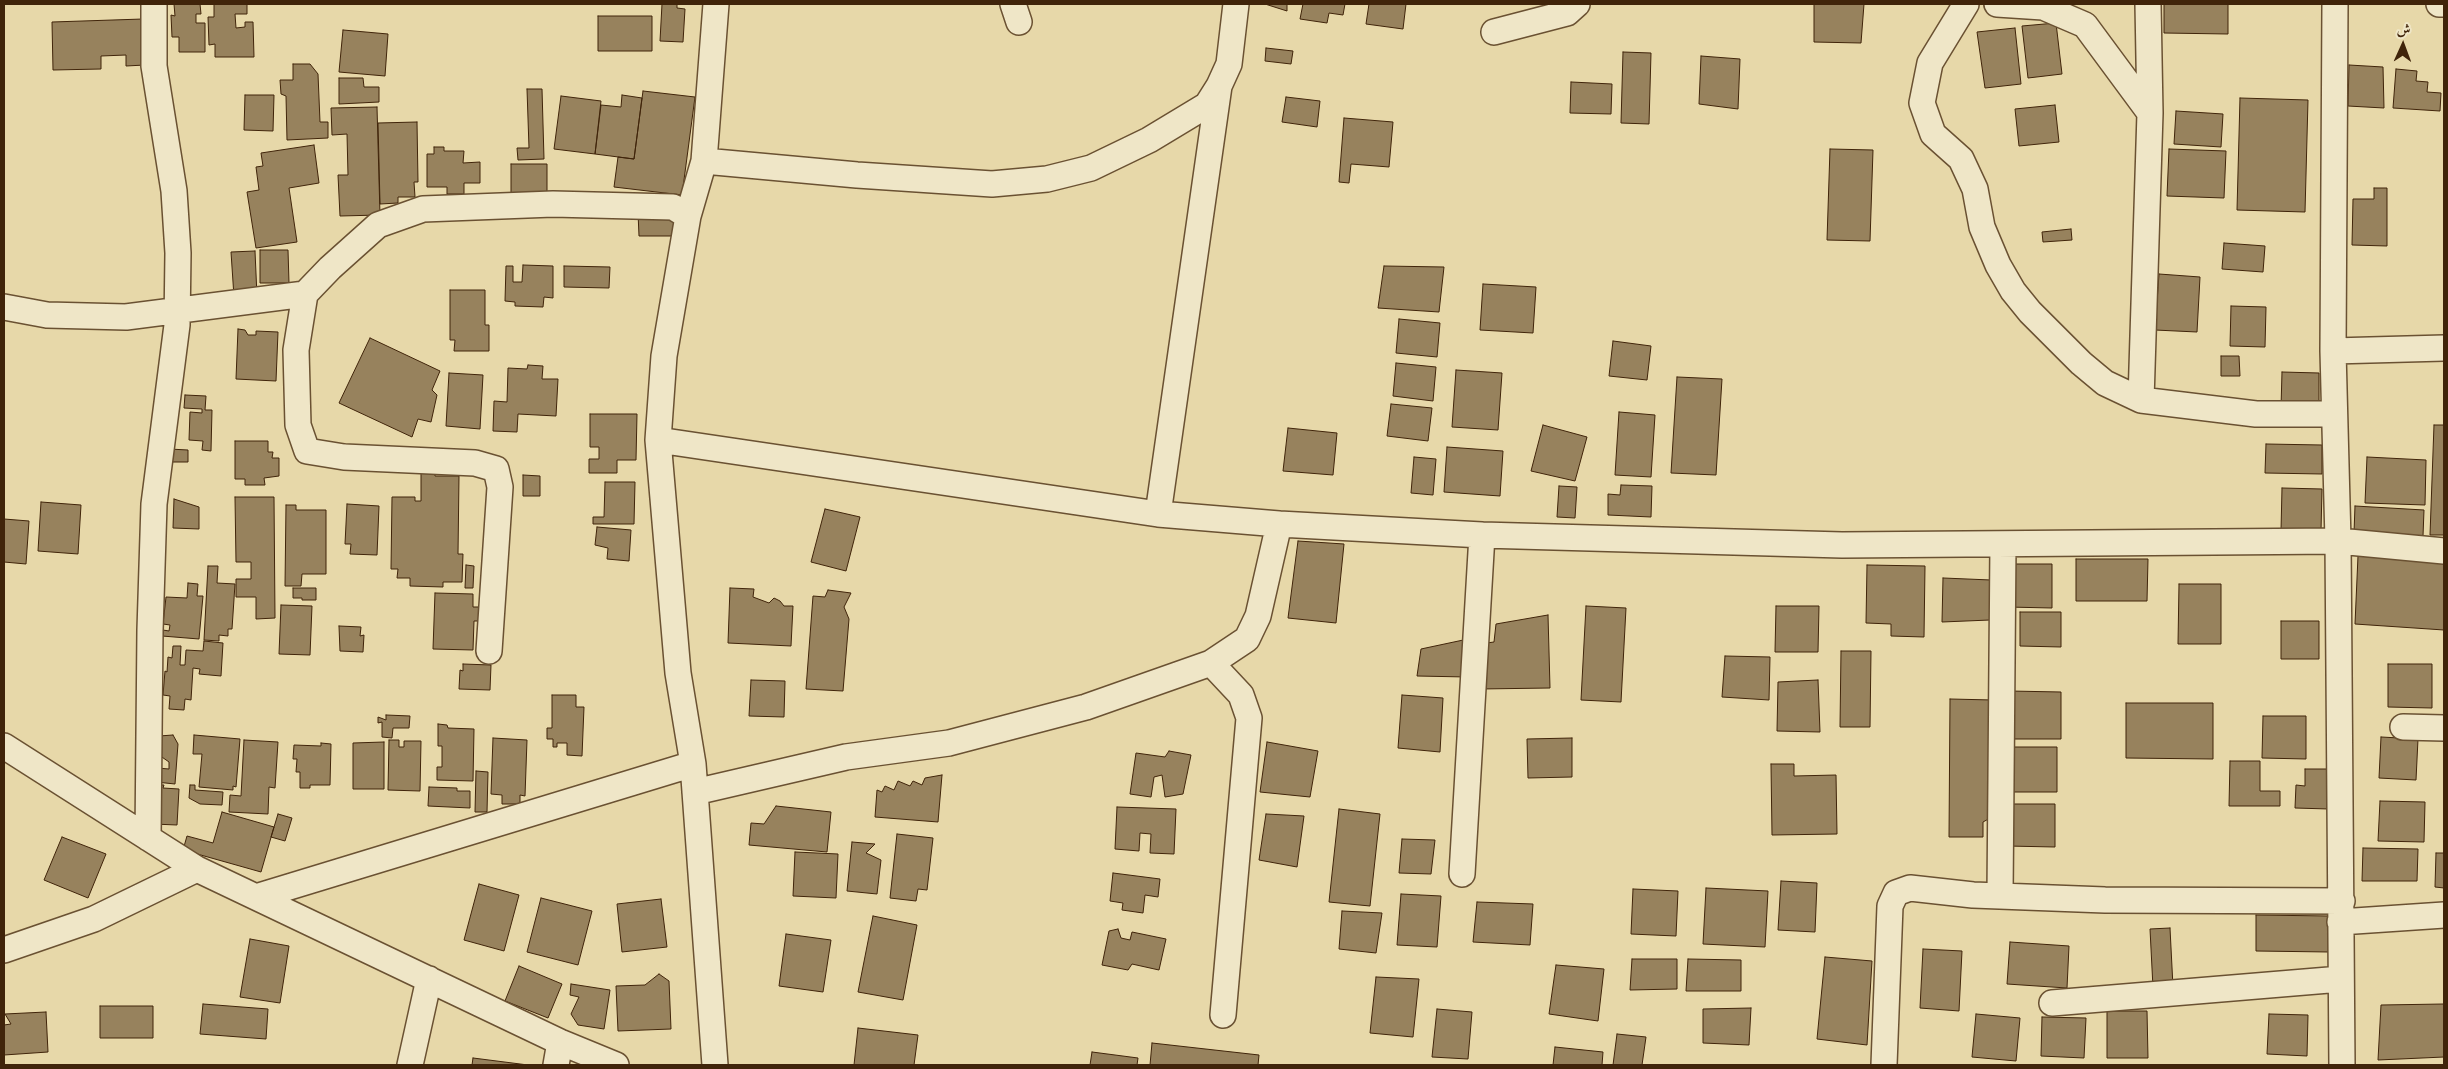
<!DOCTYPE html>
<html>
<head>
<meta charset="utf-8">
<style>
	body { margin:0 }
	#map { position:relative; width:2448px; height:1069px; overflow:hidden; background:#e7d8a9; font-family:"IM FELL English",Amiri,serif }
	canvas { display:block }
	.frame { position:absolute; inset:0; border:5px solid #40240a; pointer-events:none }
	.north { position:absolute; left:2378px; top:20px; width:50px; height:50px; -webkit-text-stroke:4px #efe6c7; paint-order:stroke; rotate:2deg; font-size:14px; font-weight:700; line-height:20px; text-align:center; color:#40240a }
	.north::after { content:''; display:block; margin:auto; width:18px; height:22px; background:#40240a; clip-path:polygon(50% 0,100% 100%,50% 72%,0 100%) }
</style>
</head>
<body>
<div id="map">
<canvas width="2448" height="1069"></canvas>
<div class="frame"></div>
<div class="north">ش</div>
</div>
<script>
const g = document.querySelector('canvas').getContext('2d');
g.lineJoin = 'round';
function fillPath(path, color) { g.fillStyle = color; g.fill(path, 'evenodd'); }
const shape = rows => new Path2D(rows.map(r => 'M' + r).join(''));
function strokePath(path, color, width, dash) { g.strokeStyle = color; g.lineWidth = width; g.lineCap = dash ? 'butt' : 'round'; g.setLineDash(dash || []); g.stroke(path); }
const building = shape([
	[174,4,200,4,201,14,196,14,196,23,205,23,205,52,179,52,179,37,172,37,171,15,175,16,174,4],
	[214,4,247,4,247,14,235,14,236,28,245,27,245,22,253,22,254,57,215,57,215,44,209,45,208,17,214,17,214,4],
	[662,4,677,4,677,8,685,9,683,42,660,41,662,4],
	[1265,4,1287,4,1287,11,1265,4],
	[1303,4,1345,4,1343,15,1329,13,1327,23,1300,19,1303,4],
	[1369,4,1406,4,1403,29,1366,24,1369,4],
	[1814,4,1864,4,1861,43,1814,42,1814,4],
	[2164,4,2228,4,2228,34,2164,33,2164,4],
	[598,16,652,16,652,51,598,51,598,16],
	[143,19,145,65,126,66,126,55,101,56,101,69,53,70,52,22,143,19],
	[2056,23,2062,74,2028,78,2022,26,2056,23],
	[2015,28,2021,84,1985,88,1977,32,2015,28],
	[343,30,388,34,385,76,339,72,343,30],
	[1266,48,1293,51,1291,64,1265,61,1266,48],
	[1623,52,1651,53,1649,124,1621,123,1623,52],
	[1701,56,1740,59,1738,109,1699,104,1701,56],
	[293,64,310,64,318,74,320,122,328,122,328,138,287,140,286,96,281,94,280,80,293,80,293,64],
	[2349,65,2383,67,2384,108,2348,106,2349,65],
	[2396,69,2417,71,2416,81,2428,82,2427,92,2441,93,2440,111,2393,108,2396,69],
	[339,78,363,78,364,87,379,87,379,102,339,104,339,78],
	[1571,82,1612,84,1611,114,1570,113,1571,82],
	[527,89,542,89,544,159,518,160,517,148,529,148,527,89],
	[643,91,695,97,682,195,614,187,618,157,634,159,643,91],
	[245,95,274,95,273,131,244,130,245,95],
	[622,95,642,98,634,159,595,154,601,105,621,107,622,95],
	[561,96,601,101,595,154,554,149,561,96],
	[1286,97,1320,101,1317,127,1282,122,1286,97],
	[2240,98,2308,100,2305,212,2237,210,2240,98],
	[2055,105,2059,142,2019,146,2015,109,2055,105],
	[377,107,380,215,340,216,338,175,348,175,347,134,332,135,331,108,377,107],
	[2176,111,2223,114,2221,147,2174,144,2176,111],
	[1344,118,1393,122,1389,167,1351,164,1349,183,1339,182,1344,118],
	[417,122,418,182,414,182,415,197,398,197,398,203,380,204,378,123,417,122],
	[314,145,319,183,289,188,297,242,256,248,247,192,259,190,256,167,263,166,261,153,314,145],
	[434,147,444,147,444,151,464,151,463,163,480,162,480,183,464,183,464,194,447,194,447,187,427,187,427,154,434,154,434,147],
	[1830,149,1873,150,1870,241,1827,240,1830,149],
	[2169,149,2226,151,2224,198,2167,196,2169,149],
	[511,164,547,164,547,196,511,196,511,164],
	[2374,188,2387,188,2387,246,2352,245,2353,199,2374,199,2374,188],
	[638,212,674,212,674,236,639,236,638,212],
	[2071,229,2072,240,2043,242,2042,232,2071,229],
	[2224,243,2265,246,2263,272,2222,269,2224,243],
	[260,250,288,250,289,283,260,283,260,250],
	[255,251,257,296,234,297,231,252,255,251],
	[523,265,553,266,553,298,544,297,543,307,515,306,515,302,505,301,506,266,513,266,513,282,522,282,523,265],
	[564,266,610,267,609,288,564,287,564,266],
	[1384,266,1444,267,1439,312,1378,308,1384,266],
	[2159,274,2200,277,2197,332,2155,330,2159,274],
	[1483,284,1536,287,1533,333,1480,330,1483,284],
	[450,290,485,290,485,325,489,325,489,351,454,351,455,340,450,340,450,290],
	[2231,306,2266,307,2265,347,2230,346,2231,306],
	[1399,319,1440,323,1437,357,1396,353,1399,319],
	[238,329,245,330,248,335,256,335,256,331,278,332,276,381,236,379,238,329],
	[370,338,440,371,432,390,437,395,431,422,418,419,412,437,339,403,370,338],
	[1613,341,1651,346,1647,380,1609,376,1613,341],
	[2221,356,2239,356,2240,376,2221,376,2221,356],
	[1396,363,1436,367,1433,401,1393,396,1396,363],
	[528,365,543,366,542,379,558,379,556,416,518,414,517,432,493,431,494,401,507,402,508,368,527,369,528,365],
	[1456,370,1502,373,1498,430,1452,427,1456,370],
	[2282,372,2319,373,2319,409,2281,408,2282,372],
	[449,373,483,375,480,429,446,426,449,373],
	[1677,377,1722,379,1716,475,1671,473,1677,377],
	[185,395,206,396,205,410,212,410,211,451,202,450,203,441,189,440,190,412,202,413,202,409,184,408,185,395],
	[1391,404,1432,408,1428,441,1387,436,1391,404],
	[1619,412,1655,415,1651,477,1615,475,1619,412],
	[590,414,637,414,636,460,617,460,617,473,589,473,589,459,599,459,599,447,590,447,590,414],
	[1543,425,1587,437,1575,481,1531,471,1543,425],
	[2434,425,2444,425,2444,535,2430,535,2434,425],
	[1288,428,1337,433,1333,475,1283,471,1288,428],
	[235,441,268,441,268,452,273,452,272,458,279,458,279,476,264,478,265,485,245,485,245,479,235,479,235,441],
	[2266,444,2322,445,2322,474,2265,473,2266,444],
	[1447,447,1503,451,1500,496,1444,492,1447,447],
	[169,449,188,450,188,462,169,462,169,449],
	[1414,457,1436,459,1433,495,1411,493,1414,457],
	[2367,457,2426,460,2425,505,2365,503,2367,457],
	[421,469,435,470,435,476,459,476,458,554,463,554,462,582,443,582,443,587,410,586,410,578,397,578,398,569,391,569,392,497,415,497,415,501,421,501,421,469],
	[523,475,540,476,540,496,523,496,523,475],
	[605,482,635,482,634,524,593,524,593,517,604,517,605,482],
	[1621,485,1652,486,1651,517,1608,515,1608,494,1620,495,1621,485],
	[1559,486,1577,487,1575,518,1557,517,1559,486],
	[2282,488,2322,489,2321,531,2281,531,2282,488],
	[235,497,274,497,275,618,256,619,256,597,236,597,236,579,251,579,251,562,236,562,235,497],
	[174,499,199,507,199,529,173,528,174,499],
	[41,502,81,505,78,554,38,551,41,502],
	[347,504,379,506,377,555,350,554,351,544,345,544,347,504],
	[286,505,296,505,296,510,326,510,326,574,302,574,301,586,285,586,286,505],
	[2355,506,2424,510,2423,536,2354,533,2355,506],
	[825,509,860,517,846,571,811,562,825,509],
	[4,519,29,521,26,564,4,562,4,519],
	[597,527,631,530,629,561,607,559,608,548,595,545,597,527],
	[1298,541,1344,544,1336,623,1288,618,1298,541],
	[2358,556,2444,562,2444,630,2355,624,2358,556],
	[2076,559,2148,559,2147,601,2076,601,2076,559],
	[2007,564,2052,564,2052,608,2007,607,2007,564],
	[466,565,474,566,473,588,465,588,466,565],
	[1867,565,1925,566,1924,637,1891,636,1891,624,1866,623,1867,565],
	[208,566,218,566,217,583,235,584,232,629,228,629,228,636,219,635,219,641,204,640,208,566],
	[1943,578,1991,580,1990,620,1942,622,1943,578],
	[188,583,198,584,197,596,203,596,199,639,162,636,163,630,169,631,170,625,163,624,166,597,187,598,188,583],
	[2179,584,2221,584,2221,644,2178,644,2179,584],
	[293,588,316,588,316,600,302,600,302,598,293,598,293,588],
	[730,588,754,589,753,597,769,603,774,598,780,601,784,606,793,606,791,646,728,643,730,588],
	[828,590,851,593,844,607,849,619,843,691,806,689,813,596,825,597,828,590],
	[435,593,473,594,473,607,484,607,483,621,474,621,473,650,433,649,435,593],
	[281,605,312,606,310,655,279,654,281,605],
	[1586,606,1626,608,1621,702,1581,700,1586,606],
	[1776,606,1819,606,1818,652,1775,652,1776,606],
	[2020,612,2061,612,2061,647,2020,646,2020,612],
	[1548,615,1550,688,1480,689,1479,644,1494,642,1496,624,1548,615],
	[2281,621,2319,621,2319,659,2281,659,2281,621],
	[339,626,361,627,360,636,364,635,363,652,340,651,339,626],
	[1468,639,1467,677,1417,676,1421,649,1468,639],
	[204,641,223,643,221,676,199,674,200,669,193,668,191,700,185,699,184,710,169,709,170,696,163,695,165,671,167,672,168,657,172,658,173,646,181,646,180,665,185,665,186,650,203,651,204,641],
	[1841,651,1871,651,1870,727,1840,727,1841,651],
	[1725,656,1770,657,1769,700,1722,697,1725,656],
	[463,664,491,665,490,690,459,689,460,670,463,671,463,664],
	[2388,664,2432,664,2432,708,2388,707,2388,664],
	[751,680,785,681,784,717,749,716,751,680],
	[1818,680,1820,732,1777,731,1778,682,1818,680],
	[2009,691,2061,692,2061,739,2009,739,2009,691],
	[552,695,576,695,576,707,584,707,582,756,567,755,567,743,557,743,557,747,553,747,553,739,547,739,547,728,552,728,552,695],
	[1402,695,1443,698,1440,752,1398,748,1402,695],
	[1950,699,1993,700,1992,817,1983,822,1983,837,1949,837,1950,699],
	[2126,703,2213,703,2213,759,2126,758,2126,703],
	[386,715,410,716,409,728,393,728,392,738,382,737,382,722,378,723,378,717,386,720,386,715],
	[2263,716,2306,716,2306,759,2262,758,2263,716],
	[438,724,447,725,448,728,474,729,473,781,437,780,437,767,442,767,442,746,438,746,438,724],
	[173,735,178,744,175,784,156,782,157,768,169,769,169,762,159,755,159,736,173,735],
	[194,735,240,739,236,787,233,786,233,790,199,787,202,754,193,754,194,735],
	[2381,737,2418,739,2416,780,2379,778,2381,737],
	[493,738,527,740,525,796,520,795,520,804,502,804,502,795,491,794,493,738],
	[1572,738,1572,777,1528,778,1527,739,1572,738],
	[244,740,278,742,275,788,269,787,268,814,229,812,230,795,241,796,244,740],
	[389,740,399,740,399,747,404,747,404,741,421,741,420,791,388,790,389,740],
	[384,742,384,789,353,789,353,743,384,742],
	[1267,742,1318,751,1310,797,1260,792,1267,742],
	[321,743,331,744,330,785,310,785,310,788,300,788,300,772,296,772,297,759,293,759,294,745,321,746,321,743],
	[2011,747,2057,747,2057,792,2010,792,2011,747],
	[1169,751,1191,755,1183,794,1165,797,1162,775,1154,777,1151,797,1130,794,1136,753,1165,757,1169,751],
	[2230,761,2260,761,2260,791,2280,791,2280,806,2229,806,2230,761],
	[1771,764,1794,764,1794,776,1836,775,1837,834,1772,835,1771,764],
	[2305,769,2329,769,2329,809,2295,808,2296,785,2305,786,2305,769],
	[476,771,488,772,487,812,475,812,476,771],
	[942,775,938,822,875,817,877,790,882,792,885,786,894,790,898,781,910,786,913,781,922,785,925,778,942,775],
	[159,785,164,785,163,788,179,789,177,825,153,824,159,785],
	[190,785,195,785,195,790,223,792,222,805,200,804,189,798,190,785],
	[429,787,457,788,457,791,470,791,470,808,428,806,429,787],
	[2380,801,2425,802,2424,842,2378,841,2380,801],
	[2008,804,2055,804,2055,847,2007,846,2008,804],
	[776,806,831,812,827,852,749,845,751,823,764,824,776,806],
	[1117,807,1176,809,1174,854,1150,853,1151,834,1140,833,1139,851,1115,849,1117,807],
	[1339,809,1380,814,1370,906,1329,902,1339,809],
	[222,812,274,827,261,872,183,850,187,836,213,843,222,812],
	[278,814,292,818,285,841,271,837,278,814],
	[1266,814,1304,816,1297,867,1259,860,1266,814],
	[897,834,933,838,927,890,918,889,916,901,890,898,897,834],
	[62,837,106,854,88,898,44,880,62,837],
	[1402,839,1435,840,1431,874,1399,873,1402,839],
	[852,842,875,844,866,853,881,860,877,894,847,891,852,842],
	[2363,848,2418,849,2417,881,2362,881,2363,848],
	[795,852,838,854,836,898,793,896,795,852],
	[2436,853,2444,853,2444,888,2435,887,2436,853],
	[1113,873,1160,879,1158,897,1145,895,1143,913,1122,910,1123,903,1110,901,1113,873],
	[1781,881,1817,883,1815,932,1778,930,1781,881],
	[479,884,519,895,504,951,464,940,479,884],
	[1706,888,1768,891,1765,947,1703,944,1706,888],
	[1633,889,1678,891,1676,936,1631,934,1633,889],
	[1401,894,1441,896,1437,947,1397,945,1401,894],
	[541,898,592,911,578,965,527,952,541,898],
	[661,899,667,947,622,952,617,904,661,899],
	[1477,902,1533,904,1530,945,1473,942,1477,902],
	[1342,911,1382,913,1376,953,1339,949,1342,911],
	[2256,915,2329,916,2329,952,2256,951,2256,915],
	[873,916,917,925,903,1000,858,992,873,916],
	[2170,928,2173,987,2153,988,2150,929,2170,928],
	[1118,929,1121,938,1130,940,1132,932,1166,939,1159,970,1132,964,1128,970,1102,965,1109,931,1118,929],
	[786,934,831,940,823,992,779,986,786,934],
	[250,939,289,946,280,1003,240,997,250,939],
	[2010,942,2069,946,2067,988,2007,984,2010,942],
	[1923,949,1962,951,1959,1011,1920,1008,1923,949],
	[1825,957,1872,961,1867,1045,1817,1039,1825,957],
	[1632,959,1677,959,1677,989,1630,990,1632,959],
	[1688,959,1741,960,1741,991,1686,991,1688,959],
	[1556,965,1604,969,1598,1021,1549,1014,1556,965],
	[519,966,562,984,548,1018,505,1001,519,966],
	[659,974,669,981,671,1029,618,1031,616,986,645,985,659,974],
	[1376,977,1419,979,1413,1037,1370,1033,1376,977],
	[571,984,610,990,604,1029,578,1025,571,1014,579,997,570,995,571,984],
	[203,1004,268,1009,266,1039,200,1034,203,1004],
	[2444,1004,2444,1057,2378,1060,2381,1005,2444,1004],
	[100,1006,153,1006,153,1038,100,1038,100,1006],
	[1751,1008,1749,1045,1703,1043,1703,1009,1751,1008],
	[1437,1009,1472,1012,1468,1059,1432,1057,1437,1009],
	[2107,1011,2147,1011,2148,1058,2107,1058,2107,1011],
	[46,1012,48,1052,4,1055,4,1025,11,1024,5,1014,46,1012],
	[1976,1014,2020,1018,2016,1061,1972,1057,1976,1014],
	[2269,1014,2308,1015,2307,1056,2267,1054,2269,1014],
	[2042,1017,2086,1018,2084,1058,2041,1056,2042,1017],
	[858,1028,918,1035,914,1065,854,1065,858,1028],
	[1617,1034,1646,1037,1642,1065,1613,1065,1617,1034],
	[1152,1043,1259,1055,1258,1065,1150,1065,1152,1043],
	[1555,1047,1603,1052,1602,1065,1553,1065,1555,1047],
	[1092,1052,1138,1058,1137,1065,1090,1065,1092,1052],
	[473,1058,528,1065,472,1065,473,1058]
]);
fillPath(building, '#97825d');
strokePath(building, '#40240a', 1);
const minor = shape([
	[1013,4,1019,22],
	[1966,4,1930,63,1922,103,1933,134,1961,159,1975,189,1982,227,1998,265,2013,291,2030,312,2081,363,2105,383,2141,400,2256,414,2334,414],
	[1997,4,2043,7,2085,25,2150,113],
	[2335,4,2333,351,2338,541,2342,1065],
	[2439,4,2444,4],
	[1494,32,1567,13,1577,4],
	[704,161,857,175,992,184,1047,179,1091,168,1149,140,1207,105,1219,86,1229,64,1236,4],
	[305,294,296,350,298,425,307,451,344,457,475,463,496,469,500,487,489,651],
	[4,307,47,315,126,317,305,294,330,268,378,225,423,209,553,204,673,207,688,216],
	[2333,351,2444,348],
	[2141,400,2150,113,2148,4],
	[658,440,1158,514,1279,524],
	[1158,514,1219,86],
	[1211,663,1241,695,1249,718,1223,1015],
	[2403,727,2444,728],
	[4,746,197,869,560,1042,616,1065],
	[695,792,846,757,949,743,1086,707,1211,663,1247,639,1258,616,1279,524,1482,535,1842,545,2338,541,2444,551],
	[148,838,150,630,154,504,177,325,178,253,174,191,154,66,154,4],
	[1462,874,1482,535],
	[2000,895,2003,544],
	[256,897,693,764],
	[2340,922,2444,915],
	[4,950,94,919,197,869],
	[2052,1003,2341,979],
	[410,1065,429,979],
	[556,1065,560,1042],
	[715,1065,693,764,678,673,658,440,664,356,688,216,704,161,716,4],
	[1884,1065,1890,906,1896,893,1910,888,1973,895,2105,900,2342,901]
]);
strokePath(minor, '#6a5132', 28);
strokePath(minor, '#efe6c7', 25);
</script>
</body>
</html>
